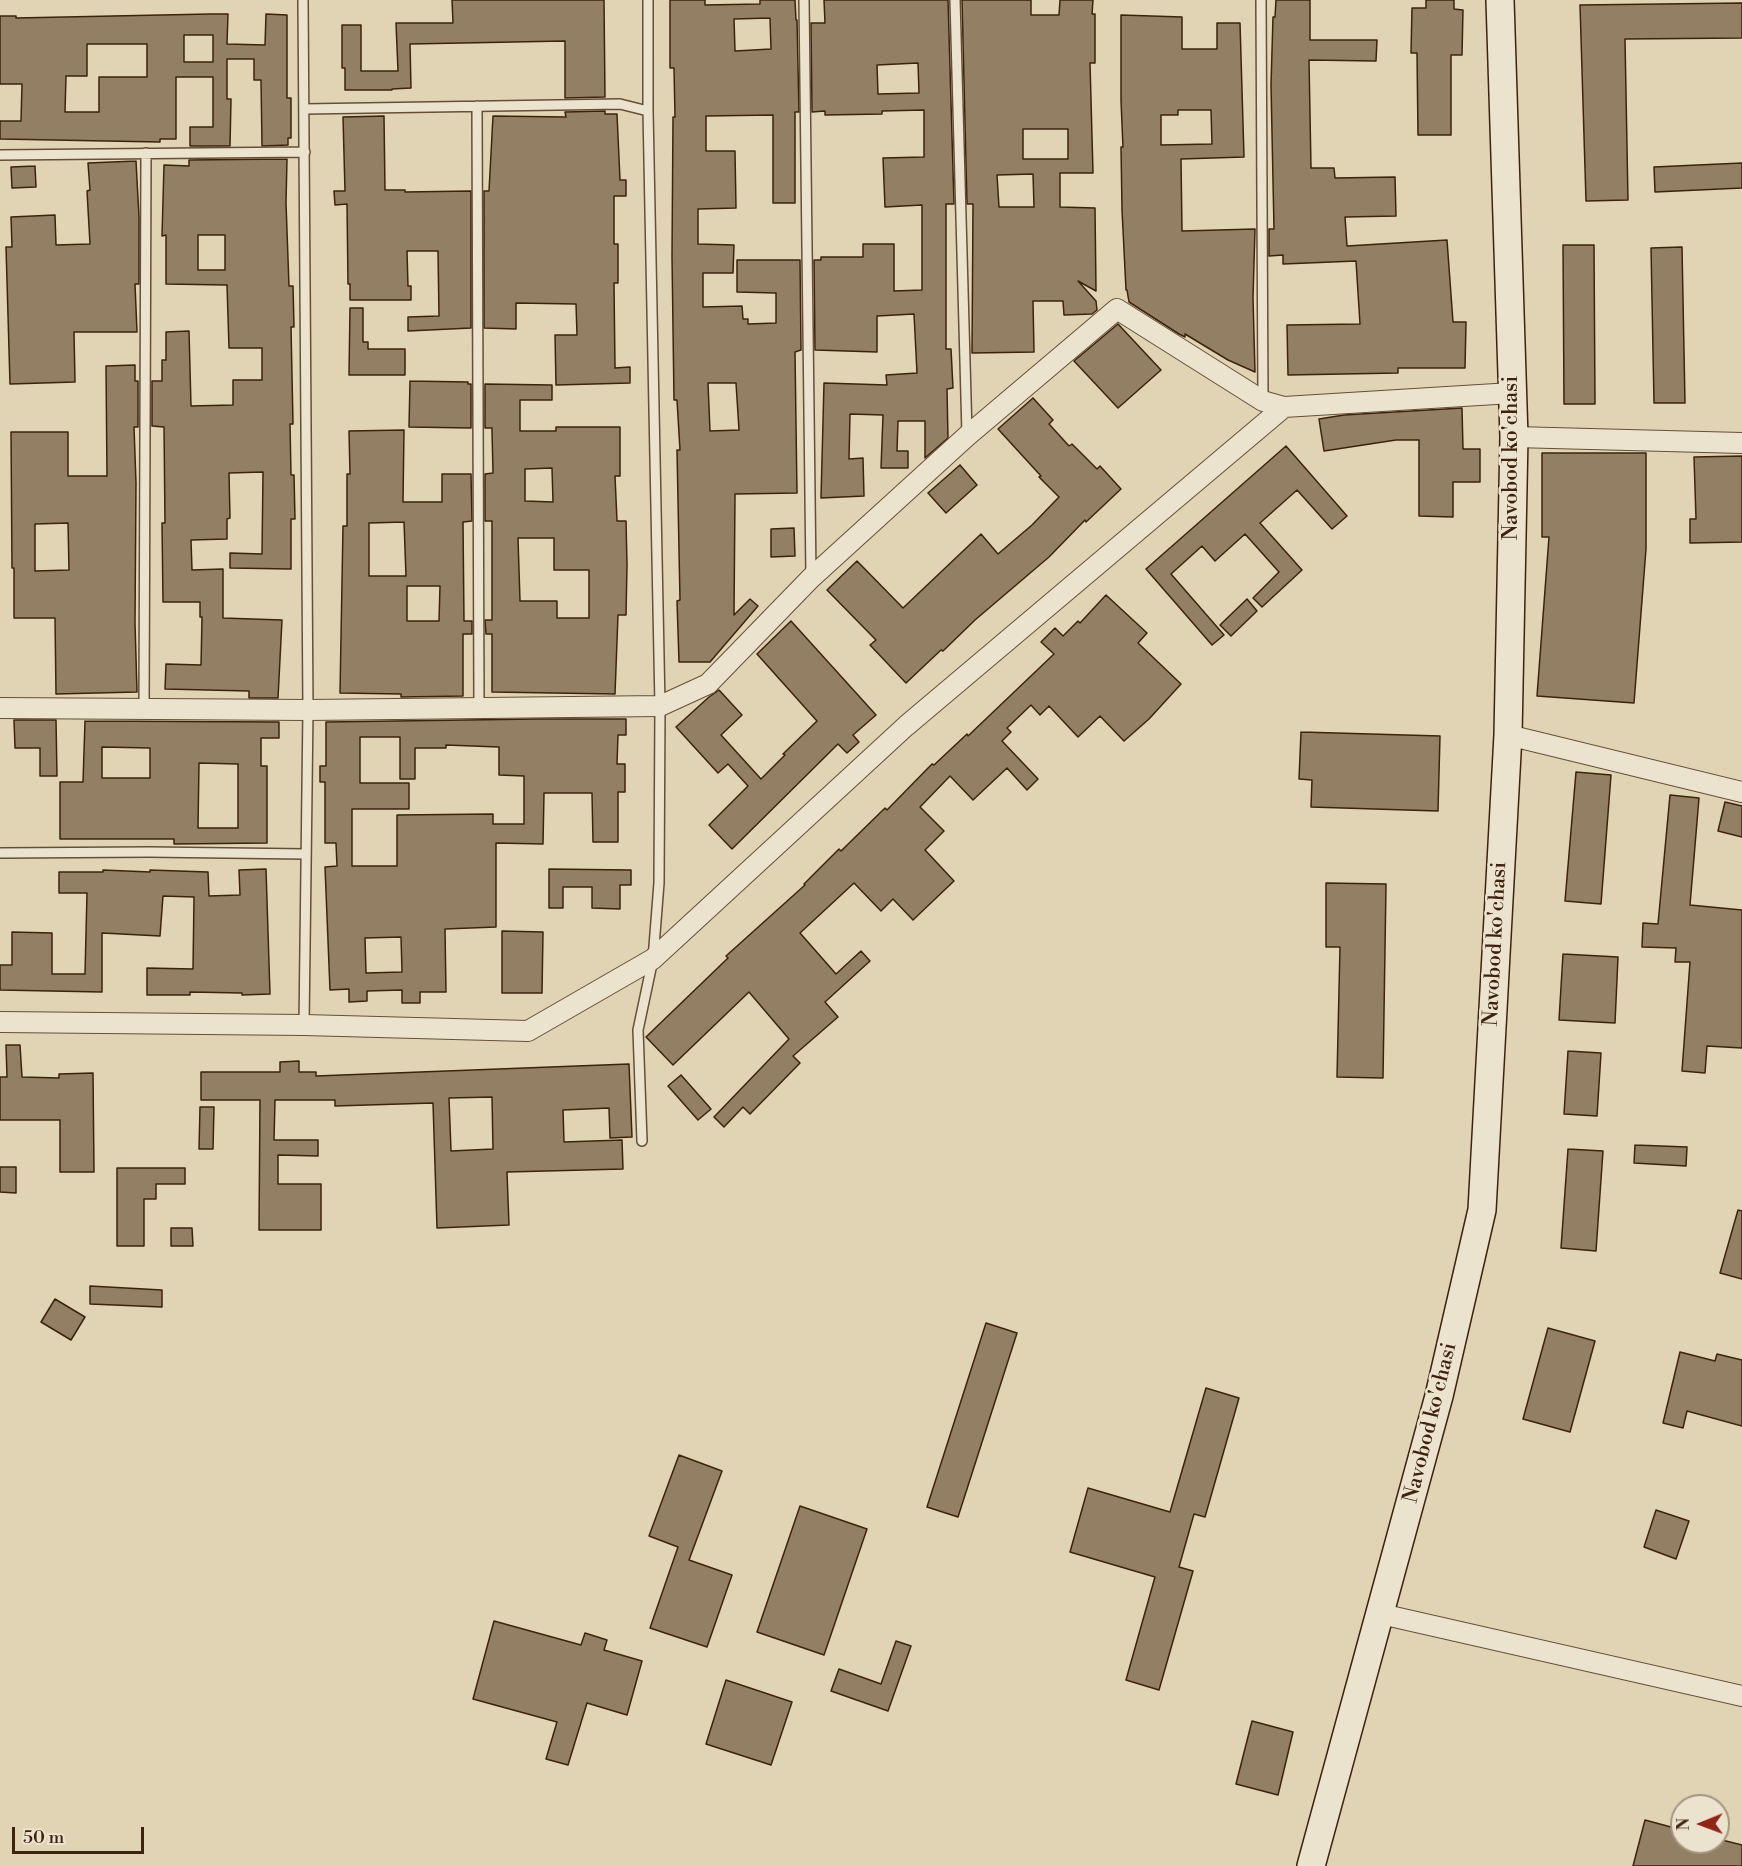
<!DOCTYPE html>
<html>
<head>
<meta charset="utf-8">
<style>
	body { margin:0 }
	#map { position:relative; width:1742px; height:1866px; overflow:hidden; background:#e1d4b4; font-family:"Libre Bodoni",serif }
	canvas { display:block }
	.north { position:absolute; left:1670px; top:1794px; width:60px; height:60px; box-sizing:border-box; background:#ece3ce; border:2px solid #a69681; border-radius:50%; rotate:269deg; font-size:16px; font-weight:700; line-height:24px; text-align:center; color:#3d230e }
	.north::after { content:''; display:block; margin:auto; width:21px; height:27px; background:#8f2418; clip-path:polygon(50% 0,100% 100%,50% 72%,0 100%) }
	.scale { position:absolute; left:12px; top:1827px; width:132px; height:27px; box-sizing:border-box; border:3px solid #3d230e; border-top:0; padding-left:8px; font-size:18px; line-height:21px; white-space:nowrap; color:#3d230e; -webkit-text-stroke:4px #ece3ce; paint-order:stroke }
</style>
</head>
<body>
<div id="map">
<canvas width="1742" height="1866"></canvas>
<div class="north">N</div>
<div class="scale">50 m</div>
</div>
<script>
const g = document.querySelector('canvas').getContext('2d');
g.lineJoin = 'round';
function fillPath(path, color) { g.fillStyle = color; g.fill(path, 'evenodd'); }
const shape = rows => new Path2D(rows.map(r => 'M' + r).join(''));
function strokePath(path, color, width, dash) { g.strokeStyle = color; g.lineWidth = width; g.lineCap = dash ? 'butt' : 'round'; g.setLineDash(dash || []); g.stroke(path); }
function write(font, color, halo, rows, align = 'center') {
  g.font = font + ' "Libre Bodoni",serif'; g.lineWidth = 5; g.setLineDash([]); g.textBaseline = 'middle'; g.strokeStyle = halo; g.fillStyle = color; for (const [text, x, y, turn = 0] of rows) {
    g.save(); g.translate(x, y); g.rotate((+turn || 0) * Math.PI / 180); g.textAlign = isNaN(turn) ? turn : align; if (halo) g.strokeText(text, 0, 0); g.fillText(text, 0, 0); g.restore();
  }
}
const building = shape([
	[452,0,604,0,605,97,565,98,565,41,410,44,411,88,392,89,392,90,345,90,345,68,342,68,342,25,361,25,361,71,398,71,396,23,453,23,452,0],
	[670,0,705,0,705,5,760,4,760,0,795,0,796,20,797,20,799,112,795,112,795,203,773,203,773,115,706,116,706,151,735,151,736,208,698,209,698,244,734,245,733,273,703,273,703,307,742,306,743,319,748,319,748,324,776,323,776,293,737,292,737,260,800,260,801,350,795,352,797,493,735,494,734,615,750,599,758,606,710,662,679,662,677,601,680,600,677,450,680,450,677,400,674,400,672,256,673,117,675,117,674,68,670,68,670,0],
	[770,18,771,49,735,51,734,19,770,18],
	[708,383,736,383,739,430,710,431,708,383],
	[824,0,948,0,954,204,946,204,946,349,951,349,953,388,947,389,948,438,925,458,925,421,898,421,897,451,908,451,908,468,881,468,883,415,850,414,849,459,863,458,864,496,821,498,824,383,887,385,886,375,917,373,914,314,877,316,877,352,815,350,814,260,821,260,821,257,863,257,863,244,894,244,894,291,922,290,922,205,885,207,883,158,924,157,924,110,882,111,882,114,825,115,825,111,812,112,811,23,825,23,824,0],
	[918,63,919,93,878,94,877,65,918,63],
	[962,0,1031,0,1031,15,1059,15,1060,0,1093,0,1092,14,1095,14,1095,63,1090,63,1093,173,1060,173,1060,207,1095,208,1096,291,1078,281,1096,301,1097,310,1092,314,1064,315,1063,301,1033,301,1034,352,972,353,973,204,967,204,962,0],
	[1023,129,1068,129,1068,159,1023,159,1023,129],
	[1033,174,1034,207,999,207,997,175,1033,174],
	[1276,0,1310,0,1310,40,1377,40,1376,61,1309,60,1311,168,1334,168,1335,178,1395,177,1396,216,1345,217,1347,246,1447,240,1453,322,1466,322,1465,368,1398,368,1398,373,1288,375,1287,325,1360,324,1356,261,1283,264,1283,255,1269,256,1269,229,1274,229,1271,85,1273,17,1275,17,1276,0],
	[1426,0,1454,0,1454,9,1463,10,1462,55,1451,55,1451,135,1418,135,1417,53,1411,53,1412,8,1426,8,1426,0],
	[1742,3,1742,38,1625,39,1628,200,1586,201,1580,5,1742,3],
	[210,14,228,14,227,44,265,45,266,14,287,15,287,98,291,98,291,138,288,138,288,145,262,146,261,80,254,80,254,59,227,59,227,99,231,99,230,146,190,146,190,127,213,127,213,77,176,77,176,139,160,139,160,142,0,139,0,121,21,121,22,84,0,84,0,16,16,16,16,18,210,14],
	[184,35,213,35,213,62,184,62,184,35],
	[87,44,147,44,147,77,99,77,99,112,65,112,66,76,87,76,87,44],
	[1121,15,1182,17,1182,49,1217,49,1217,23,1240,23,1244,157,1181,159,1182,231,1255,229,1253,298,1255,372,1228,360,1185,334,1185,337,1179,334,1129,302,1127,290,1126,290,1122,210,1121,147,1123,147,1121,101,1121,15],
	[1178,110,1211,110,1212,144,1161,145,1161,115,1178,115,1178,110],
	[605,111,605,114,617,114,620,180,626,180,626,196,614,196,614,244,618,244,618,283,614,283,615,368,630,367,630,383,556,385,555,335,577,335,576,304,516,303,516,329,484,328,484,191,489,191,493,116,566,117,565,112,605,111],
	[384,116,385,190,405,190,405,192,471,191,471,328,408,331,408,317,439,316,438,251,407,251,408,286,411,286,411,300,350,300,350,284,348,284,347,204,335,205,334,191,345,191,343,117,384,116],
	[287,159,286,203,289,286,293,286,294,327,291,327,293,424,290,424,291,475,294,475,295,519,291,519,291,569,230,568,230,553,262,554,263,472,229,473,230,518,227,519,227,539,191,540,192,570,223,569,223,618,282,620,278,698,249,698,249,691,165,689,166,664,201,665,202,617,200,617,200,602,163,602,162,523,165,523,164,427,152,426,152,381,162,381,162,360,166,360,166,332,189,331,191,406,233,405,233,380,262,380,262,348,229,348,227,285,166,284,166,235,162,236,164,165,189,166,189,160,287,159],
	[198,235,225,235,225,270,198,270,198,235],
	[136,161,139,217,139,284,135,284,137,332,74,332,75,382,10,384,6,247,12,247,11,217,55,215,56,245,90,244,87,191,90,190,88,163,136,161],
	[1742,163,1742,188,1655,192,1654,167,1742,163],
	[35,166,36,187,12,188,11,167,35,166],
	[1563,245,1594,245,1595,404,1564,404,1563,245],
	[1682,247,1685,403,1654,403,1651,248,1682,247],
	[350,308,363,308,363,342,368,342,368,349,405,349,405,375,349,375,350,308],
	[1118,324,1161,370,1118,408,1074,361,1118,324],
	[135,365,135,381,138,381,138,427,134,427,136,483,135,623,137,692,56,694,55,618,14,618,14,568,12,568,11,432,68,432,68,476,107,476,106,366,135,365],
	[68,523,69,570,35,571,35,524,68,523],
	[410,381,468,382,468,384,471,384,471,428,409,427,410,381],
	[485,384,552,385,552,400,520,400,520,431,556,431,556,427,620,427,620,476,615,476,617,521,626,521,627,565,626,615,618,615,615,694,492,692,492,634,486,634,485,620,492,620,492,521,485,521,485,474,493,473,492,431,492,428,485,428,485,384],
	[552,468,553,502,525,501,525,469,552,468],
	[518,538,554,538,554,570,589,570,589,618,557,618,557,601,520,601,518,538],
	[1033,398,1053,420,1049,424,1069,446,1072,444,1097,469,1100,466,1121,489,1086,522,1085,520,1049,557,975,620,943,651,941,650,906,683,870,645,876,640,827,590,857,561,903,608,981,534,998,554,1032,525,1059,497,1039,477,1041,476,998,429,1033,398],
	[1462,408,1463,449,1480,449,1480,482,1453,482,1453,517,1419,516,1419,440,1396,440,1324,451,1319,419,1344,415,1462,408],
	[404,430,403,502,442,502,442,474,471,474,472,521,463,522,464,621,472,621,472,634,463,634,463,696,401,697,401,694,340,693,343,526,347,526,347,474,350,474,349,431,404,430],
	[404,522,406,576,369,576,369,523,404,522],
	[407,586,440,586,439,621,407,621,407,586],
	[1286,446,1347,516,1332,529,1297,490,1260,523,1302,570,1262,607,1253,598,1279,572,1245,534,1215,561,1202,546,1171,574,1224,635,1212,645,1146,569,1286,446],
	[1542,453,1646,453,1646,549,1634,703,1537,696,1549,537,1542,537,1542,453],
	[1742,456,1742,542,1690,543,1690,519,1696,519,1694,457,1742,456],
	[960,465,977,485,946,513,928,493,960,465],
	[794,528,795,556,771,557,771,529,794,528],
	[1106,595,1147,633,1138,643,1181,684,1149,719,1124,741,1100,716,1078,737,1049,706,1040,715,1031,705,1007,728,1011,732,1002,741,1038,779,1027,790,1007,768,973,800,950,776,920,807,944,831,925,850,954,881,913,920,893,899,881,911,854,883,800,933,836,974,861,951,870,961,825,1002,838,1017,793,1056,800,1063,750,1114,743,1107,724,1127,714,1117,789,1039,749,992,673,1065,646,1037,728,958,726,956,805,885,804,884,839,849,841,851,885,808,887,810,932,764,934,765,967,734,968,736,1054,654,1041,642,1055,628,1063,636,1078,621,1080,623,1106,595],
	[1247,599,1257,611,1231,636,1220,625,1247,599],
	[791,621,876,715,853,735,859,742,847,753,838,744,732,849,709,825,748,786,728,764,718,773,676,727,709,697,719,690,742,715,721,735,761,779,785,755,783,754,817,721,757,654,791,621],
	[536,719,626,719,626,735,618,735,617,764,625,764,625,792,618,792,618,842,593,842,592,793,544,793,543,844,496,843,496,927,445,929,446,992,420,992,420,1003,402,1003,402,990,367,991,367,1001,349,1002,349,989,330,990,325,867,337,866,336,843,325,843,325,782,320,782,320,766,326,766,326,722,536,719],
	[360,737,400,737,400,779,415,779,415,748,446,748,446,745,499,747,499,775,524,776,524,824,493,824,493,814,397,815,397,866,352,866,352,809,409,809,409,783,360,783,360,737],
	[401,937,402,972,366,973,365,938,401,937],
	[14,720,56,720,57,776,40,776,40,748,15,748,14,720],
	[85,721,279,722,279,738,261,738,261,766,267,766,267,843,174,844,174,839,60,839,60,782,83,782,85,721],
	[102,747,150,748,150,778,102,778,102,747],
	[199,763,238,764,238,828,198,828,199,763],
	[1301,732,1440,736,1438,811,1311,807,1312,780,1299,779,1301,732],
	[1576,772,1611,775,1601,904,1565,901,1576,772],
	[1670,795,1699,798,1690,905,1742,910,1742,1048,1707,1046,1705,1073,1682,1071,1690,962,1675,962,1676,948,1642,947,1643,923,1658,924,1670,795],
	[1725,802,1742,806,1742,837,1718,831,1725,802],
	[266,869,270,994,242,995,242,993,190,992,190,995,147,995,147,968,193,969,194,897,163,896,160,936,102,933,102,992,0,990,0,965,12,965,12,932,52,933,52,974,85,974,87,893,59,893,59,872,103,872,103,870,150,872,150,870,208,872,209,896,240,895,239,870,266,869],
	[549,869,631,870,631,885,620,885,620,909,592,908,592,887,563,887,563,908,549,908,549,869],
	[1326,883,1386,884,1383,1078,1337,1077,1340,947,1326,947,1326,883],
	[502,931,543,932,542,993,502,993,502,931],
	[1563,954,1618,957,1615,1023,1559,1020,1563,954],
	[6,1045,20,1045,22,1077,59,1078,59,1074,93,1073,94,1172,60,1172,60,1120,0,1120,0,1077,7,1077,6,1045],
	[1568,1051,1601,1053,1597,1116,1564,1114,1568,1051],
	[299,1061,299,1072,316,1072,316,1076,629,1064,632,1137,610,1138,609,1108,563,1110,564,1142,622,1140,623,1169,507,1172,509,1225,437,1228,433,1103,335,1106,335,1100,275,1100,274,1140,318,1140,318,1156,278,1155,278,1184,321,1184,321,1230,259,1230,260,1100,201,1100,201,1072,280,1072,280,1062,299,1061],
	[492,1097,493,1149,451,1151,449,1098,492,1097],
	[681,1075,711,1109,698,1120,668,1086,681,1075],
	[200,1107,214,1107,213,1149,199,1149,200,1107],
	[1635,1145,1687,1147,1686,1166,1634,1163,1635,1145],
	[1568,1149,1603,1151,1596,1251,1561,1248,1568,1149],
	[0,1167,16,1167,16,1193,0,1192,0,1167],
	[117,1168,185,1168,185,1184,156,1184,156,1199,144,1199,144,1246,117,1246,117,1168],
	[1738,1210,1742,1211,1742,1279,1720,1273,1738,1210],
	[171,1228,192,1228,193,1246,171,1246,171,1228],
	[90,1286,162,1290,162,1307,90,1304,90,1286],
	[55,1299,85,1317,71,1340,41,1322,55,1299],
	[986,1323,1017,1333,958,1517,927,1507,986,1323],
	[1548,1328,1595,1341,1570,1432,1523,1419,1548,1328],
	[1680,1352,1715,1361,1717,1354,1742,1360,1742,1426,1687,1411,1683,1428,1663,1423,1680,1352],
	[1206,1388,1239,1398,1205,1517,1194,1514,1179,1567,1193,1571,1159,1690,1126,1680,1155,1577,1070,1552,1088,1488,1170,1512,1206,1388],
	[679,1455,722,1471,689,1560,732,1575,707,1647,650,1628,678,1547,649,1536,679,1455],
	[800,1506,867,1529,824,1655,757,1632,800,1506],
	[1656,1510,1689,1521,1676,1559,1644,1547,1656,1510],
	[494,1621,581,1645,585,1633,607,1640,604,1650,642,1661,627,1715,587,1703,568,1765,546,1759,557,1722,473,1699,494,1621],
	[896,1641,911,1646,888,1711,831,1691,839,1669,881,1684,896,1641],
	[726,1680,792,1702,771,1765,706,1744,726,1680],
	[1252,1721,1293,1732,1278,1795,1236,1784,1252,1721],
	[1645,1820,1682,1830,1682,1842,1718,1842,1718,1839,1742,1845,1742,1866,1633,1866,1645,1820]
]);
fillPath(building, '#927f64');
strokePath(building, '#3d230e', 1.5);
const lane = shape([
	[303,0,308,710,304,1025],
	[804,0,811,577],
	[955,0,967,434],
	[1261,0,1263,401],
	[477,106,479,708],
	[304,109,620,104,648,111],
	[0,155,305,152],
	[144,709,146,153],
	[0,853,149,852,306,854],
	[642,1141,638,1030,653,959,659,883,660,706,648,111,648,0]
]);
const street = shape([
	[1514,437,1742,443],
	[0,708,308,710,660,706,708,684,811,578,967,436,1117,309,1263,401,1284,407],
	[1508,735,1742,792],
	[0,1022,304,1025,528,1031,653,959,906,726,1284,407,1512,393],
	[1381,1614,1742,1696]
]);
const secondary = shape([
	[1311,1866,1439,1396,1482,1210,1508,735,1514,437,1500,0]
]);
strokePath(lane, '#664f38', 12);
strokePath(street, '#664f38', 22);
strokePath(secondary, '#3d230e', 30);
strokePath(lane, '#ece3ce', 9);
strokePath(street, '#ece3ce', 20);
strokePath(secondary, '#ece3ce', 27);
write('21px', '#3d230e', '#ece3ce', [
	["Navobod ko'chasi",1512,458,-90],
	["Navobod ko'chasi",1496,944,-87],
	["Navobod ko'chasi",1431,1423,-76]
]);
</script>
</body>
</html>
